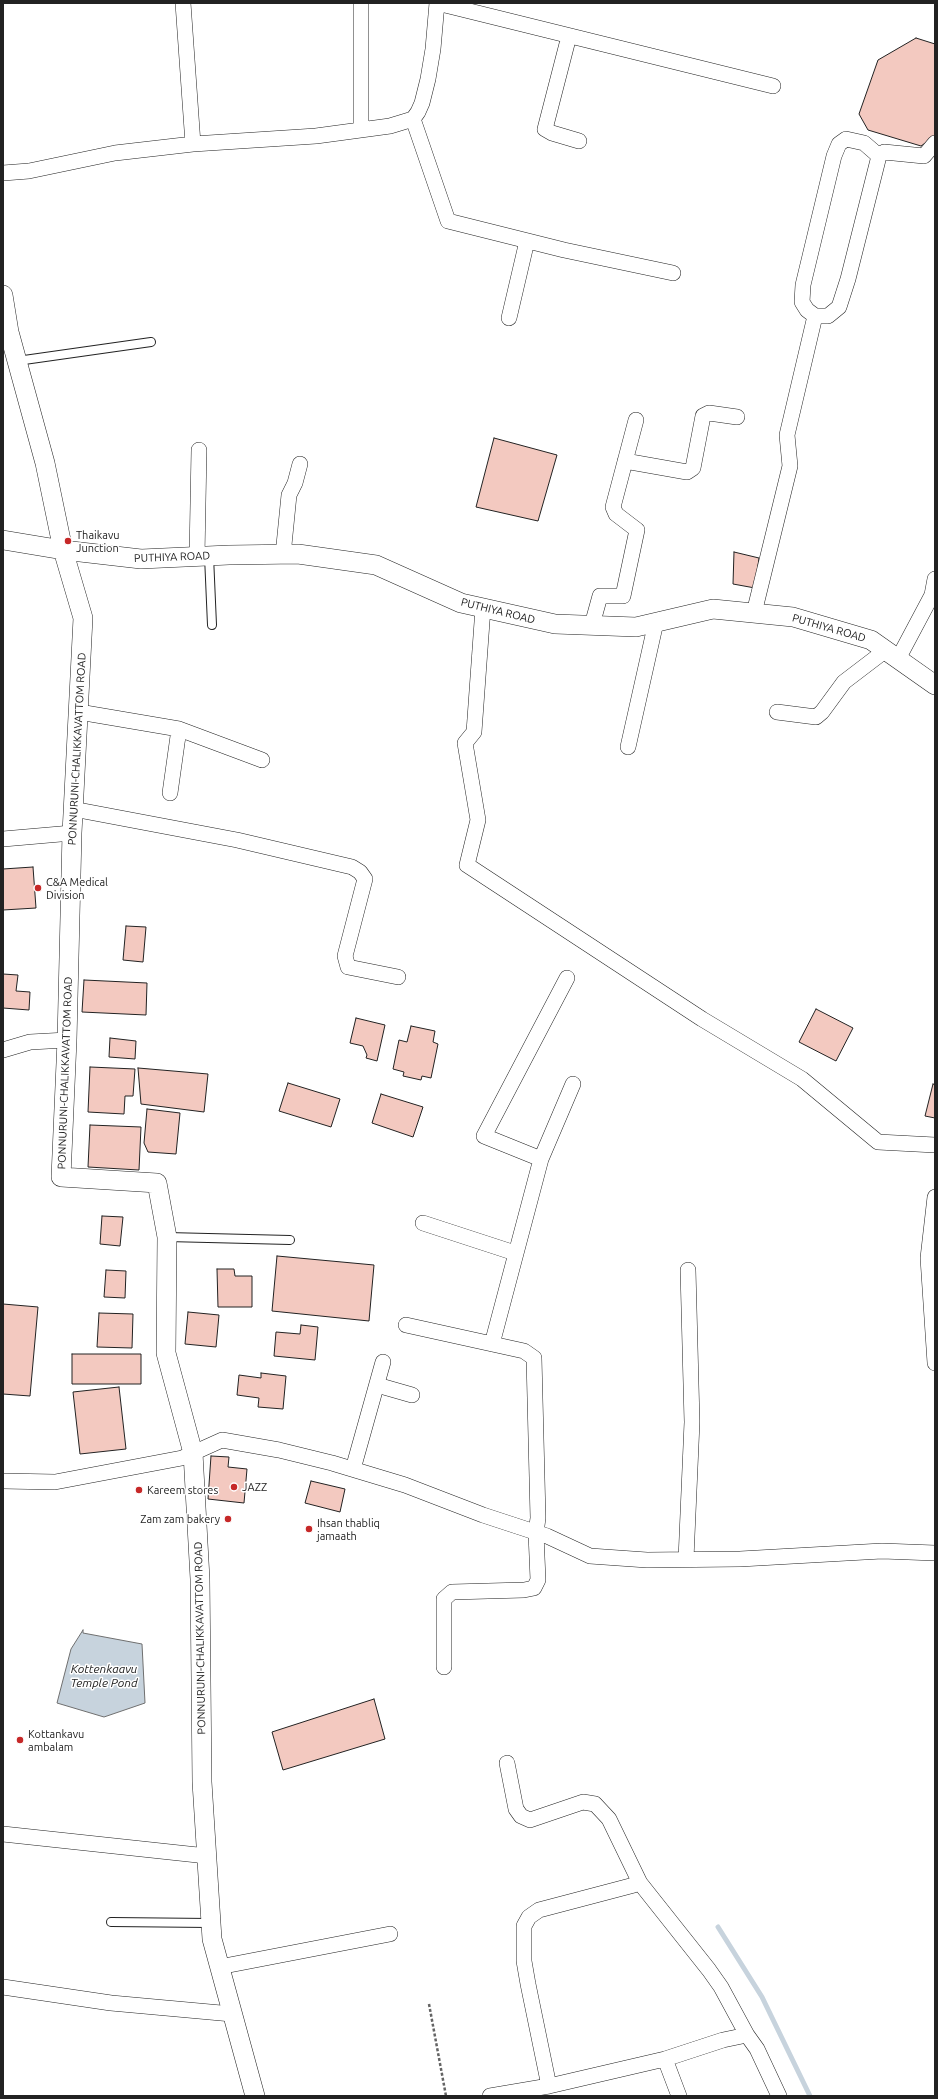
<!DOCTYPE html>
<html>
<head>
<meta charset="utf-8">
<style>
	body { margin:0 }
	#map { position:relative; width:938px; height:2099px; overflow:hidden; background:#fff; font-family:Ubuntu,sans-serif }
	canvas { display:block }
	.frame { position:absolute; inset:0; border:4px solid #222; pointer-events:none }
</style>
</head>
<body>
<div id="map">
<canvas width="938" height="2099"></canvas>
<div class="frame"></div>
</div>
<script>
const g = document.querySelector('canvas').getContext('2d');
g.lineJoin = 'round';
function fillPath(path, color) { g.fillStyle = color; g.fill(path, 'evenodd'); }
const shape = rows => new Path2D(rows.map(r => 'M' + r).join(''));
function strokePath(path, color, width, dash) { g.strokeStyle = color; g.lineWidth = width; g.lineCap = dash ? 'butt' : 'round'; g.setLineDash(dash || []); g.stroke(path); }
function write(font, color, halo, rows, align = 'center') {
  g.font = font + ' Ubuntu,sans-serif'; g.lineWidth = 3; g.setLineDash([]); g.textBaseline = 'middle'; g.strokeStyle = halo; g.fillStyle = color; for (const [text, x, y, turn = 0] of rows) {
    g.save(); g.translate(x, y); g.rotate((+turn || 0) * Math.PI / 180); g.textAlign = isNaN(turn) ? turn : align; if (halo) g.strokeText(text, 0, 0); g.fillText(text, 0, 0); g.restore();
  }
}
const water = shape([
	[83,1630,83,1633,142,1644,145,1703,104,1717,57,1703,71,1649,83,1630]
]);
fillPath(water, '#c7d3dd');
strokePath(water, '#6f6f6f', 1);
strokePath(shape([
	[718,1927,762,1997,810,2096]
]), '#c7d3dd', 5);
const building = shape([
	[916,38,935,44,935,136,921,146,868,130,859,114,878,60,916,38],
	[494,438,557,455,538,521,476,507,494,438],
	[734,552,759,558,755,588,733,584,734,552],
	[33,867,36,908,3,910,3,869,33,867],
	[126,926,146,927,143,962,123,960,126,926],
	[3,974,18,975,16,991,30,992,29,1010,3,1008,3,974],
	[84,980,147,983,146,1015,82,1012,84,980],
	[816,1009,853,1028,836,1061,799,1042,816,1009],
	[356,1018,385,1025,377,1061,366,1058,367,1055,363,1046,350,1043,356,1018],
	[411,1026,435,1031,433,1042,438,1044,431,1078,422,1076,421,1080,403,1076,404,1072,393,1069,399,1040,407,1042,411,1026],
	[110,1038,136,1041,135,1059,109,1057,110,1038],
	[90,1067,135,1069,133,1096,125,1096,124,1114,88,1112,90,1067],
	[138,1068,208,1074,204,1112,141,1104,138,1068],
	[288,1083,340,1099,331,1127,279,1111,288,1083],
	[933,1084,935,1085,935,1118,925,1116,933,1084],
	[381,1094,423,1107,413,1137,372,1123,381,1094],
	[147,1109,180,1113,176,1154,148,1152,144,1143,147,1109],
	[90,1125,141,1127,139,1170,88,1167,90,1125],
	[102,1216,123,1217,120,1246,100,1244,102,1216],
	[277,1256,374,1265,369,1321,272,1311,277,1256],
	[217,1269,234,1269,235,1276,252,1276,252,1307,218,1307,217,1269],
	[106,1270,126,1271,125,1298,104,1297,106,1270],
	[3,1304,38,1307,30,1396,3,1394,3,1304],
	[188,1312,219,1315,216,1347,185,1344,188,1312],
	[99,1313,133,1314,132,1348,97,1347,99,1313],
	[301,1325,318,1327,315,1360,274,1356,276,1332,300,1334,301,1325],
	[72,1354,141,1354,141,1384,72,1384,72,1354],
	[261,1373,286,1376,283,1409,258,1407,259,1398,237,1395,239,1375,261,1378,261,1373],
	[119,1387,126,1449,80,1454,73,1392,119,1387],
	[211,1456,229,1457,228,1467,247,1469,244,1503,208,1499,211,1456],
	[311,1481,345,1489,340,1512,305,1503,311,1481],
	[374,1699,385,1739,283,1770,272,1732,374,1699]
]);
fillPath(building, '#f3c9c0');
strokePath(building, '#222', 1);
const service = shape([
	[17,361,151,342],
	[209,556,212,625],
	[167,1237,290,1240],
	[111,1922,210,1923]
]);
const minor = shape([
	[183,3,193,144],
	[437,3,773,86],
	[569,36,545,129,552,133,579,141],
	[413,119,448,221,564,250,673,273],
	[361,130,361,3],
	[3,173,29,171,115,153,193,144,316,136,390,126,413,119,418,112,422,103,428,79,433,49,437,3],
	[815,316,807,310,802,302,803,285,834,156,839,144,846,139,864,143,879,156],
	[509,318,527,241],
	[625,461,687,472,693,468,703,416,709,413,737,417],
	[283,555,289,495,295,483,300,464],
	[197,556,199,450],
	[483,608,474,732,465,743,478,820,467,865,702,1019,802,1079,878,1142,935,1145],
	[754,613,790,466,787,435,815,316,828,316,839,307,848,279,879,156,884,152,924,156,935,143],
	[592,625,600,596,623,596,637,530,616,514,613,507,636,420],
	[898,659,932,595,935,579],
	[79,712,179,729,262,760],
	[777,712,816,717,822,712,844,682,886,650],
	[628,747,656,622],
	[170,793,179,729],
	[73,809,237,840,352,867,360,872,365,879,345,956,348,967,398,977],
	[3,839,72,833],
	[3,1050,30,1042,67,1040],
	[541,1159,484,1136,567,978],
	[935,1197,928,1258,935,1363],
	[423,1223,515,1253],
	[406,1325,524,1351,534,1358,538,1518,536,1533,538,1580,534,1588,524,1590,452,1592,444,1599,444,1667],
	[492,1344,541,1159,573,1084],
	[377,1385,412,1395],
	[353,1469,383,1362],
	[3,1481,55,1482,182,1458,222,1440,279,1450,332,1463,405,1485,483,1515,547,1536,590,1556,647,1560,740,1559,882,1551,935,1553],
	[686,1559,692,1422,688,1270],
	[507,1763,516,1809,521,1816,530,1820,583,1802,595,1804,609,1819,640,1883],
	[3,1834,207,1856],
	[219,1967,390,1934],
	[3,1987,111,2003,232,2014],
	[665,2059,679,2096],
	[549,2086,528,1984,524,1961,524,1926,529,1917,539,1910,634,1885,640,1883,709,1970,721,1987,747,2035],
	[490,2096,549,2086,665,2059,723,2040,747,2035,757,2049,779,2096]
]);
const tertiary = shape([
	[3,295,9,332,45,463,63,550,83,618,72,833,67,1040,61,1177,157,1183,167,1237,166,1353,193,1453,200,1579,202,1782,212,1939,255,2096],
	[3,540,63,550,141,559,229,555,298,554,376,565,461,603,555,624,636,627,713,609,793,617,871,640,935,685]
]);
strokePath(service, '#222', 10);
strokePath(minor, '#222', 16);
strokePath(tertiary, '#222', 20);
strokePath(shape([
	[429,2004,446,2096]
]), '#646464', 2.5, [3, 2]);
strokePath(service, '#fff', 8);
strokePath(minor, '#fff', 15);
strokePath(tertiary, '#fff', 19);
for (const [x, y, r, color] of [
	[68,541,4,"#c62828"],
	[38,888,4,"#c62828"],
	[234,1487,4,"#c62828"],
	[139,1490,4,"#c62828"],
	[228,1519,4,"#c62828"],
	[309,1529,4,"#c62828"],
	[20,1740,4,"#c62828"]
]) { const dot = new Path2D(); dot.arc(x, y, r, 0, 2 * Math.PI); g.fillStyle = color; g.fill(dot); strokePath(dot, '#fff', 1.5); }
write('11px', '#222', '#fff', [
	["Thaikavu",76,535],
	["Junction",76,548],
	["C&A Medical",46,882],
	["Division",46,895],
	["JAZZ",242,1487],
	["Kareem stores",147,1490],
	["Zam zam bakery",220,1519,"right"],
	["Ihsan thabliq",317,1523],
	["jamaath",317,1536],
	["Kottankavu",28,1734],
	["ambalam",28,1747]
], 'left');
write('11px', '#222', '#fff', [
	["PUTHIYA ROAD",172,557,-2],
	["PUTHIYA ROAD",498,611,14],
	["PUTHIYA ROAD",829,628,16],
	["PONNURUNI-CHALIKKAVATTOM ROAD",77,749,-87],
	["PONNURUNI-CHALIKKAVATTOM ROAD",65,1073,-88],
	["PONNURUNI-CHALIKKAVATTOM ROAD",200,1638,-91]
]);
write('italic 12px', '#222', '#fff', [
	["Kottenkaavu",104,1669],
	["Temple Pond",104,1683]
]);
</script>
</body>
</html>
